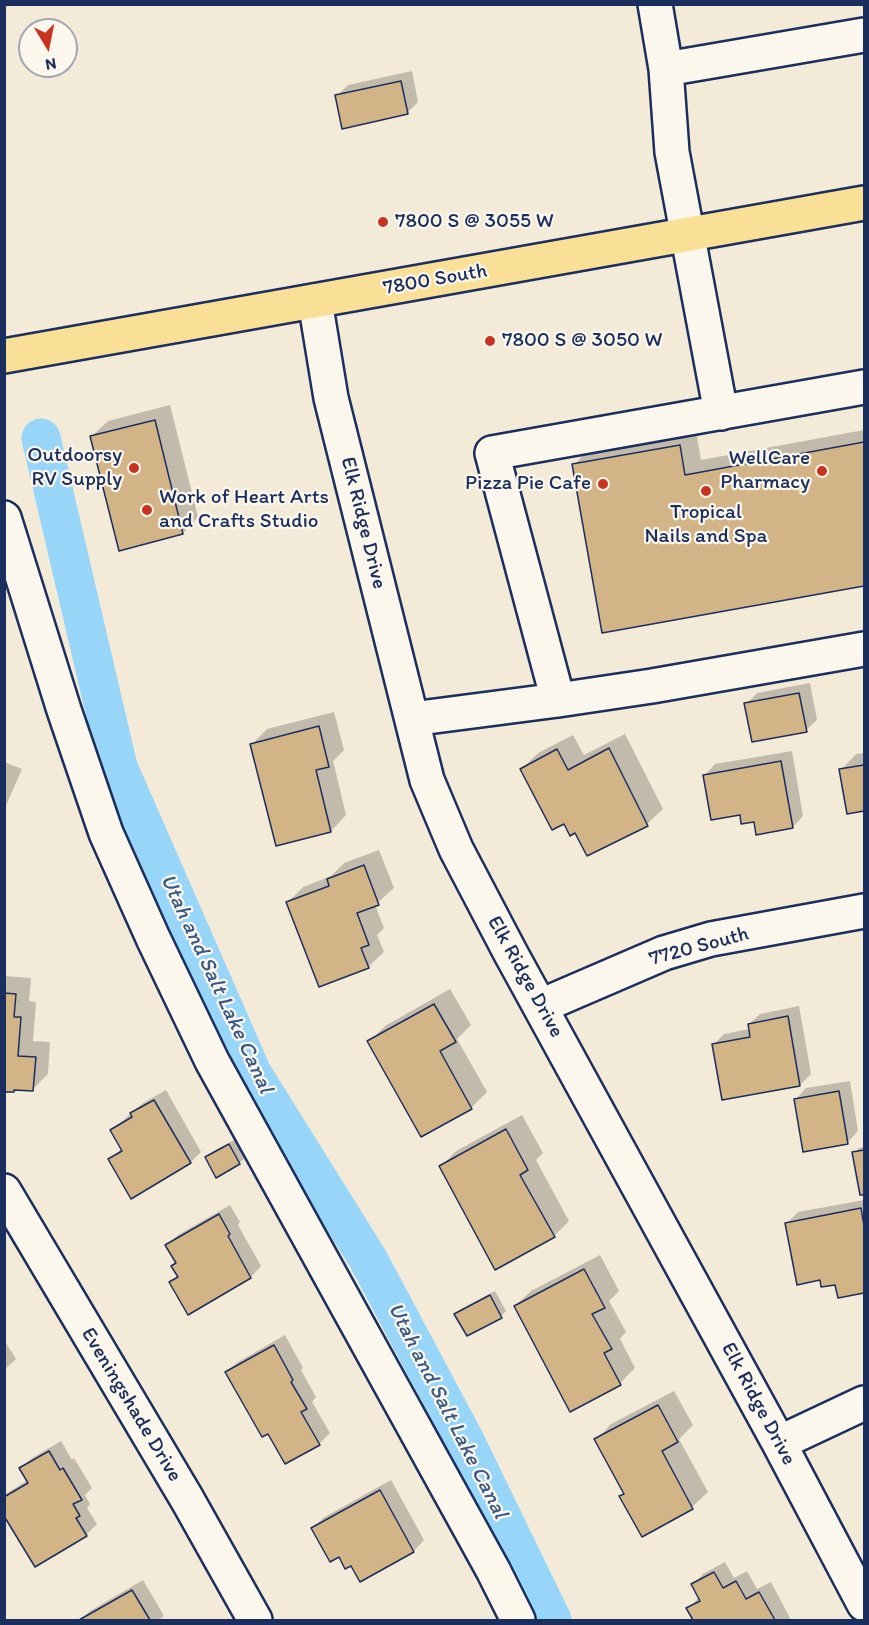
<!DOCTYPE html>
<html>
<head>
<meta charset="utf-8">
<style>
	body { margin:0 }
	#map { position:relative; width:869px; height:1625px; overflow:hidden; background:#f3ead8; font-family:Itim,sans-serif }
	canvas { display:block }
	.frame { position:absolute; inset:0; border:6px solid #1b2f5e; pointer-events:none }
	.north { position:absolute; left:18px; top:18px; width:60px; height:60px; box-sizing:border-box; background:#fbf7ec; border:2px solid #a1a7b3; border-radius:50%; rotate:170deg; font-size:16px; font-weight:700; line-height:24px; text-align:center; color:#1b2f5e }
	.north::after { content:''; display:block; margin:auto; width:21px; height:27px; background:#c8321e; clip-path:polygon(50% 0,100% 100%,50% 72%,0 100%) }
</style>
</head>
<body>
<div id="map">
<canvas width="869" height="1625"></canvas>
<div class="frame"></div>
<div class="north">N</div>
</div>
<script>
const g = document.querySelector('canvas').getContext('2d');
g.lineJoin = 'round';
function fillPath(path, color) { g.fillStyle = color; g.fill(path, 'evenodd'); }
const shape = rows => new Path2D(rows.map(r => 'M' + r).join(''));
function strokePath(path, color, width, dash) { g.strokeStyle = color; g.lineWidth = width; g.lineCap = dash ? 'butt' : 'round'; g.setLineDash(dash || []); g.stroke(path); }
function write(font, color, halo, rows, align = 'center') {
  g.font = font + ' Itim,sans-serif'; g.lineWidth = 4.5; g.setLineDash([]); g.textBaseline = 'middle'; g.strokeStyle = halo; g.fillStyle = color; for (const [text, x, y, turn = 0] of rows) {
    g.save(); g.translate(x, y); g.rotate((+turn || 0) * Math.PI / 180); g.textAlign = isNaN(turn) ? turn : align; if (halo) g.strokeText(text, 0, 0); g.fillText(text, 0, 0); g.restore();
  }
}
fillPath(shape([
	[412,71,418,102,407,113,337,96,348,85],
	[170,405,198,517,183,533,92,436,108,421],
	[864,430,864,584,604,631,574,465,589,449,696,431,701,460],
	[810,683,817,720,806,730,746,704,757,693],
	[334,712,344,750,333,761,346,815,331,831,277,844,252,744,267,729],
	[625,734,663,809,647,824,587,854,576,831,565,822,522,769,538,753,573,735,584,755],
	[792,751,803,816,793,827,755,820,741,813,705,775,715,764],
	[864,753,864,809,848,812,841,770,856,754],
	[4,762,22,769,4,810],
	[379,850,394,888,375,905,384,928,377,935,384,952,368,967,288,902,303,887,331,876,344,863],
	[4,976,31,978,29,1001,36,1002,33,1041,50,1042,48,1074,32,1090,4,1090],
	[450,989,471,1025,457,1039,487,1092,471,1108,369,1042,385,1026],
	[799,1006,811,1074,800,1085,713,1045,724,1034,750,1029,749,1024,760,1014],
	[850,1081,858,1131,848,1142,796,1099,806,1088],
	[166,1090,201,1152,191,1162,110,1160,121,1149,112,1130,143,1103],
	[522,1115,543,1153,536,1160,569,1221,554,1236,441,1167,456,1151],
	[234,1140,245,1158,239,1163,217,1176,207,1158,212,1152],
	[864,1147,864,1193,862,1194,854,1153,859,1148],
	[864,1200,864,1292,839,1296,837,1283,787,1223,798,1212],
	[230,1205,240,1222,238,1225,261,1266,251,1277,171,1282,178,1275,173,1266,177,1262,167,1245,178,1235],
	[600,1255,619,1291,609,1301,626,1332,620,1339,635,1368,620,1383,515,1306,531,1291],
	[495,1291,506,1311,501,1316,467,1334,456,1314,461,1309],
	[285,1335,303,1368,301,1370,316,1397,312,1402,330,1433,319,1444,268,1432,227,1372,238,1362],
	[4,1340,16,1359,4,1370],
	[674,1391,693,1425,679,1439,708,1492,692,1507,642,1535,621,1497,625,1493,596,1440,611,1424],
	[61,1441,72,1460,74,1458,92,1488,85,1495,90,1504,87,1508,97,1524,86,1535,4,1513,4,1495,28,1480,21,1468,32,1458],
	[391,1480,424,1540,414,1551,361,1580,352,1564,313,1529,323,1518],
	[725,1562,734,1578,747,1571,757,1589,771,1582,791,1620,695,1620,688,1609,699,1597,693,1585,703,1574],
	[143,1580,164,1616,159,1620,80,1620,90,1611]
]), '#0003');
strokePath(shape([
	[41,438,118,767,252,1073,368,1259,465,1441,552,1620]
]), '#97d6f9', 39);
const building = shape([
	[401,81,408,114,342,129,335,95,401,81],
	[155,420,183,534,119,551,90,436,155,420],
	[864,442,864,586,602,633,572,464,680,445,685,475,864,442],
	[799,693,807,732,752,742,744,703,799,693],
	[319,726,329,767,316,770,331,832,276,846,250,744,319,726],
	[609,748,648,826,587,856,575,833,570,836,564,824,552,830,520,769,557,749,568,770,609,748],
	[781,761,793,828,756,835,754,822,741,824,740,815,711,820,703,775,781,761],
	[864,765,864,811,847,814,839,769,864,765],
	[364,865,379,905,357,913,369,945,361,948,369,968,319,987,286,902,329,886,327,879,364,865],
	[4,993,16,994,14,1017,21,1017,18,1056,36,1057,33,1091,14,1090,14,1092,4,1092,4,993],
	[434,1004,456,1042,440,1051,472,1109,421,1137,367,1041,434,1004],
	[788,1016,800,1086,722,1100,712,1044,750,1037,748,1024,788,1016],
	[839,1091,848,1144,803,1152,794,1099,839,1091],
	[154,1100,191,1163,131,1199,108,1159,122,1151,110,1130,132,1117,130,1113,154,1100],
	[506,1129,528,1170,520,1175,555,1237,495,1270,439,1166,506,1129],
	[229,1144,240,1164,216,1178,205,1157,229,1144],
	[864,1150,864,1195,860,1195,852,1152,864,1150],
	[861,1208,864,1226,864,1293,838,1298,835,1285,821,1287,820,1280,797,1285,785,1223,861,1208],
	[219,1214,230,1234,228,1236,251,1278,188,1315,169,1282,178,1277,171,1266,176,1263,165,1245,219,1214],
	[584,1269,605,1308,592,1314,612,1349,604,1353,621,1385,570,1412,514,1306,584,1269],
	[490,1295,502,1318,467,1336,454,1314,490,1295],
	[274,1345,293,1380,291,1382,307,1409,301,1412,320,1445,285,1464,268,1434,262,1437,225,1372,274,1345],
	[658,1405,678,1442,662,1451,693,1509,642,1537,619,1496,624,1494,594,1439,658,1405],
	[49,1451,60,1470,63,1468,82,1500,73,1504,80,1516,76,1518,87,1536,35,1567,4,1516,4,1497,28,1483,19,1468,49,1451],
	[380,1490,414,1552,360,1582,351,1566,345,1569,339,1557,330,1562,311,1528,380,1490],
	[714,1572,723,1588,736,1581,746,1599,759,1592,775,1620,693,1620,686,1608,700,1601,691,1584,714,1572],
	[132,1590,150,1620,79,1620,132,1590]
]);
fillPath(building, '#d2b486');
strokePath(building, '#1b2f5e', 1.5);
const minor = shape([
	[655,4,666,69,672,152,721,413],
	[666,69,864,35],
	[315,301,331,398,427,780,456,849,510,952,779,1443,864,1604],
	[864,387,492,453,558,700,652,686,864,649],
	[4,518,64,710,106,833,153,938,212,1061,493,1570,518,1620],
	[412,719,558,700],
	[541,1006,664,953,711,939,864,911],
	[4,1191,187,1499,255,1620],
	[779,1443,864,1403]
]);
const major = shape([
	[4,356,864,203]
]);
strokePath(minor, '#1b2f5e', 38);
strokePath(major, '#1b2f5e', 38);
strokePath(minor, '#fbf7ec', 33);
strokePath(major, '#fadf96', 33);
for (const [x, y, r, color] of [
	[383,222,6,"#c8321e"],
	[490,341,6,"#c8321e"],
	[134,468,6,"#c8321e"],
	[822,471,6,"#c8321e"],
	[603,484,6,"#c8321e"],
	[706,491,6,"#c8321e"],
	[147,510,6,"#c8321e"]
]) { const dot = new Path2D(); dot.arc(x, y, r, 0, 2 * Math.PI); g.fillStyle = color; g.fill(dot); strokePath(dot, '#fbf7ec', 2); }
write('21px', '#1b2f5e', '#fbf7ec', [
	["7800 S @ 3055 W",395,222],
	["7800 S @ 3050 W",502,341],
	["Outdoorsy",122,456,"right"],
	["RV Supply",122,480,"right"],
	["WellCare",810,459,"right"],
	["Pharmacy",810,483,"right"],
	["Pizza Pie Cafe",591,484,"right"],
	["Work of Heart Arts",159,498],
	["and Crafts Studio",159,522],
	["Tropical",706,513,"center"],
	["Nails and Spa",706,537,"center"]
], 'left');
write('21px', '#1b2f5e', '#fbf7ec', [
	["7800 South",435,280,-10],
	["Elk Ridge Drive",363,523,76],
	["7720 South",699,947,-15],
	["Elk Ridge Drive",525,977,61],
	["Elk Ridge Drive",758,1404,62],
	["Eveningshade Drive",131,1405,59]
]);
write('italic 22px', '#3a5985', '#fbf7ec', [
	["Utah and Salt Lake Canal",216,984,65],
	["Utah and Salt Lake Canal",447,1411,63]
]);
</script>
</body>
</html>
